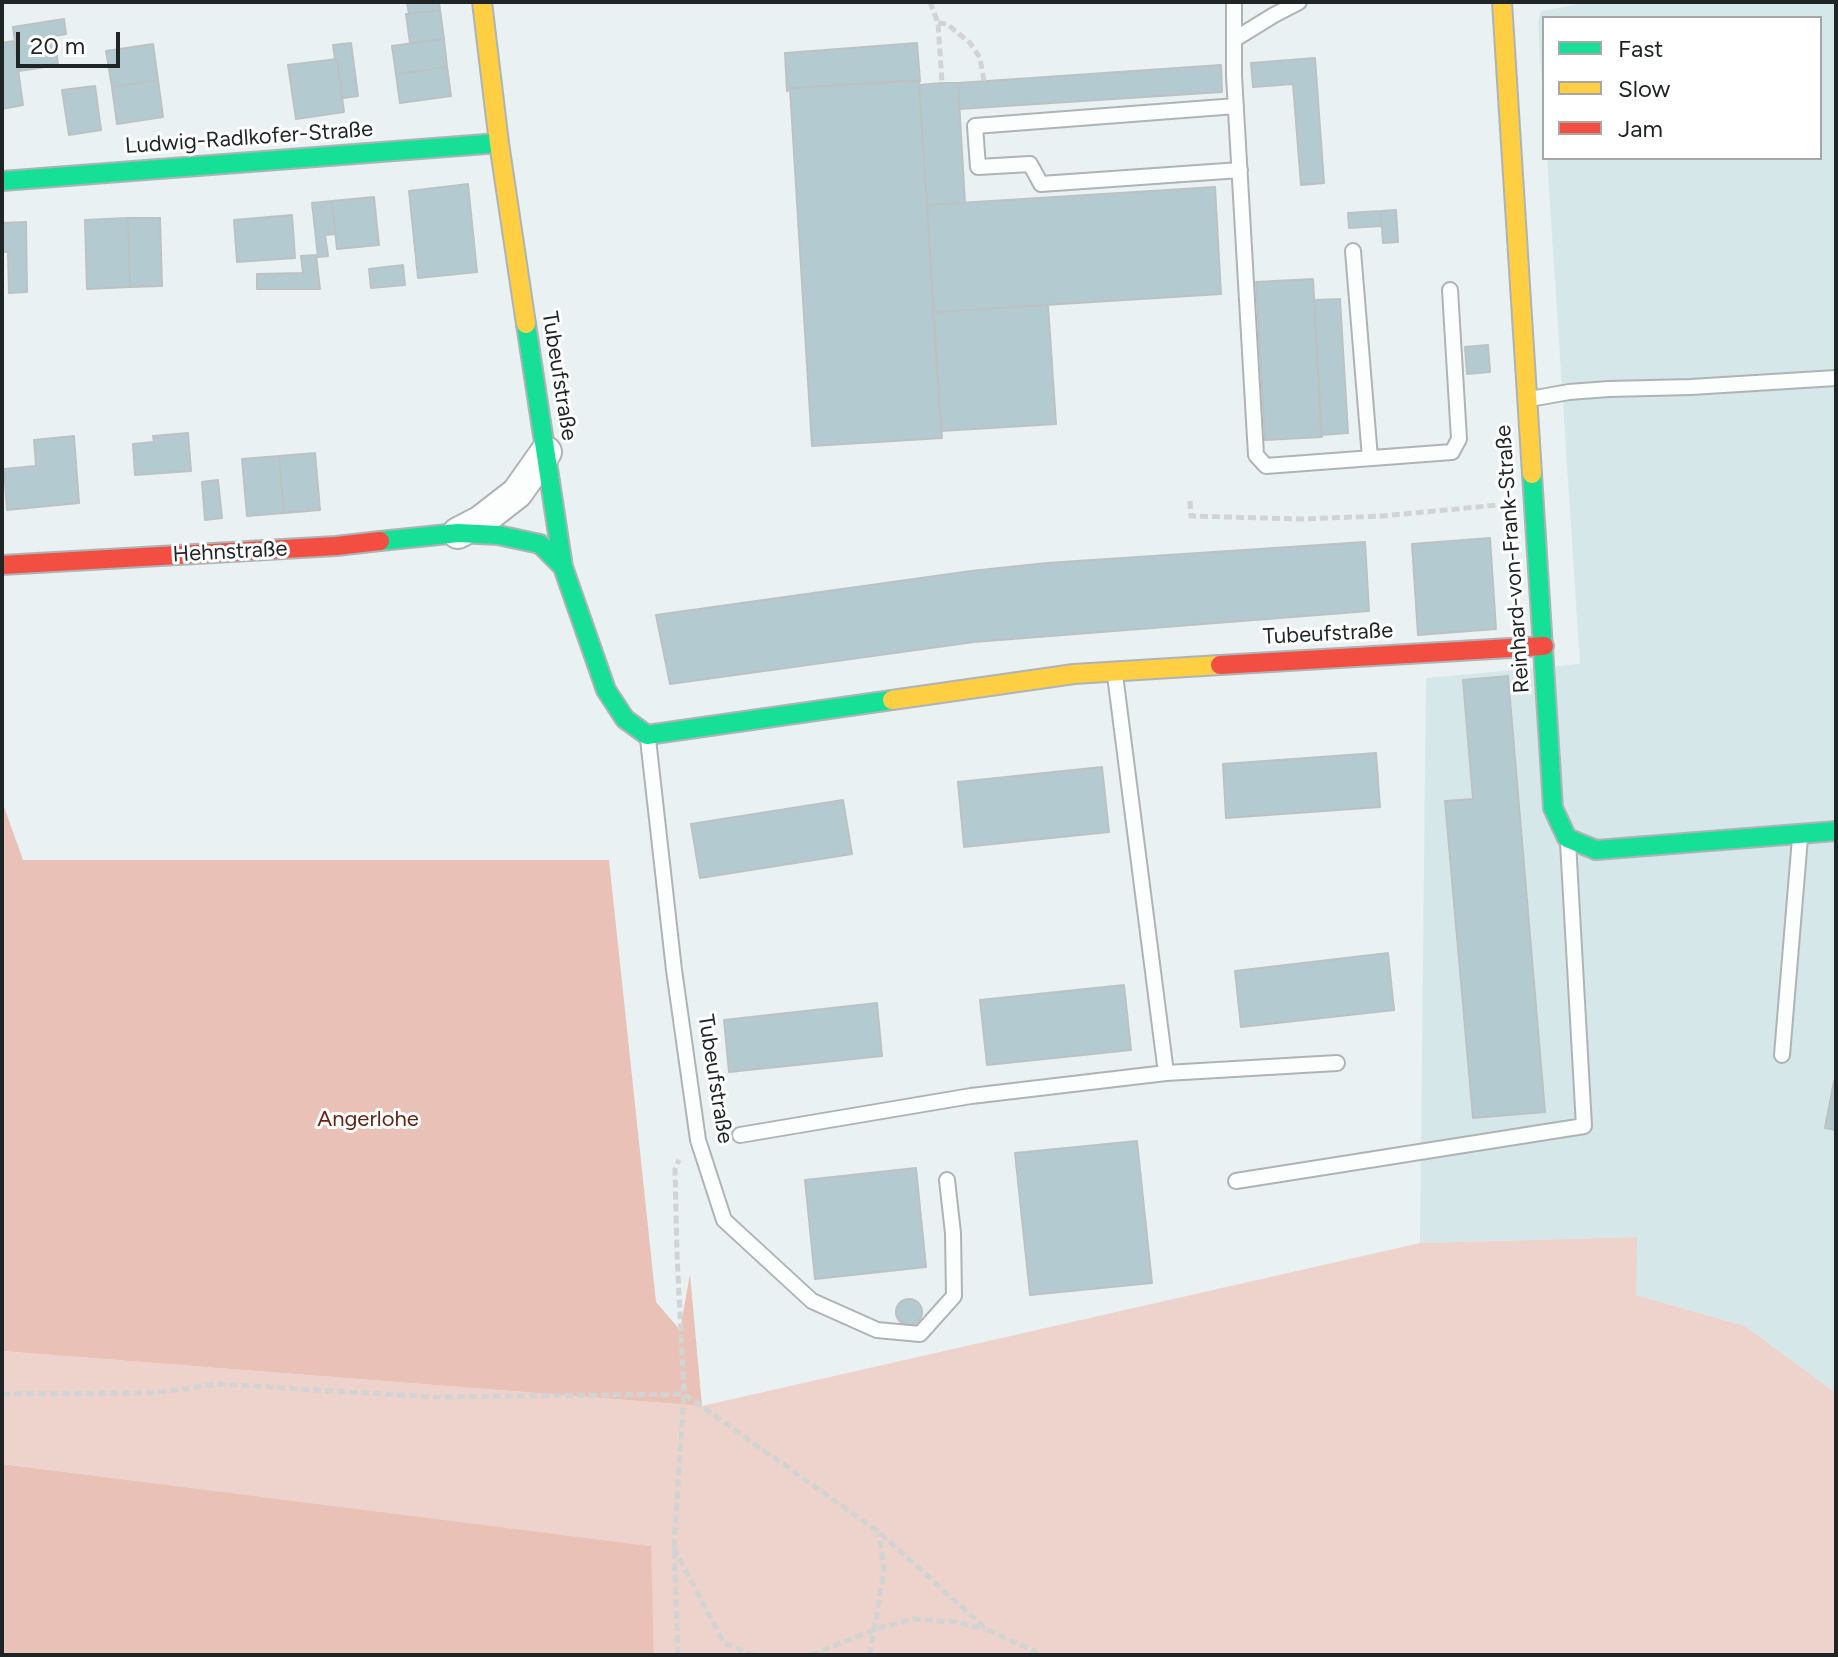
<!DOCTYPE html>
<html>
<head>
<meta charset="utf-8">
<style>
	body { margin:0 }
	#map { position:relative; width:1838px; height:1657px; overflow:hidden; background:#e9f1f3; font-family:Figtree,sans-serif }
	canvas { display:block }
	.frame { position:absolute; inset:0; border:4px solid #1f2425; pointer-events:none }
	.legend { position:absolute; left:1542px; top:16px; width:280px; height:144px; box-sizing:border-box; background:#fff; border:2px solid #a5a7a8; margin:0; padding:10px 14px; list-style:none; font-size:24px; color:#1f2425 }
	.legend li { display:flex; align-items:center; gap:16px; height:40px }
	.legend b { width:40px; border:2px solid #a5a7a8 }
	.scale { position:absolute; left:16px; top:32px; width:104px; height:36px; box-sizing:border-box; border:4px solid #1f2425; border-top:0; padding-left:10px; font-size:24px; line-height:28px; white-space:nowrap; color:#1f2425; -webkit-text-stroke:6px #fff; paint-order:stroke }
</style>
</head>
<body>
<div id="map">
<canvas width="1838" height="1657"></canvas>
<div class="frame"></div>
<ul class="legend">
<li><b style="height:10px;background:#16e098"></b>Fast</li>
<li><b style="height:10px;background:#ffcf43"></b>Slow</li>
<li><b style="height:10px;background:#f24e42"></b>Jam</li>
</ul>
<div class="scale">20 m</div>
</div>
<script>
const g = document.querySelector('canvas').getContext('2d');
g.lineJoin = 'round';
function fillPath(path, color) { g.fillStyle = color; g.fill(path, 'evenodd'); }
const shape = rows => new Path2D(rows.map(r => 'M' + r).join(''));
function strokePath(path, color, width, dash) { g.strokeStyle = color; g.lineWidth = width; g.lineCap = dash ? 'butt' : 'round'; g.setLineDash(dash || []); g.stroke(path); }
function write(font, color, halo, rows, align = 'center') {
  g.font = font + ' Figtree,sans-serif'; g.lineWidth = 6; g.setLineDash([]); g.textBaseline = 'middle'; g.strokeStyle = halo; g.fillStyle = color; for (const [text, x, y, turn = 0] of rows) {
    g.save(); g.translate(x, y); g.rotate((+turn || 0) * Math.PI / 180); g.textAlign = isNaN(turn) ? turn : align; if (halo) g.strokeText(text, 0, 0); g.fillText(text, 0, 0); g.restore();
  }
}
fillPath(shape([
	[1590,2,1836,2,1836,1393,1745,1326,1636,1295,1636,1237,1420,1243,1426,678,1580,664,1547,158,1820,158,1820,18,1544,18,1544,118,1538,23,1541,11]
]), '#d6e7ea');
fillPath(shape([
	[1637,1237,1636,1295,1745,1326,1836,1393,1836,1655,654,1655,650,1546,2,1464,2,1351,702,1406,1420,1243]
]), '#eed3cc');
fillPath(shape([
	[2,801,23,860,609,860,656,1302,680,1330,690,1274,702,1406,2,1351],
	[2,1464,651,1546,654,1655,2,1655]
]), '#eac1b7');
const building = shape([
	[407,2,439,2,440,10,409,14,407,2],
	[440,10,444,39,410,43,406,14,440,10],
	[64,19,66,34,54,36,58,65,19,71,13,27,64,19],
	[444,39,447,67,396,74,392,46,444,39],
	[14,41,23,105,2,109,2,43,14,41],
	[351,43,358,96,343,98,337,59,335,59,333,45,351,43],
	[917,43,920,81,919,81,790,88,790,90,787,91,785,53,917,43],
	[153,44,158,80,112,87,106,51,153,44],
	[1315,58,1324,183,1301,185,1293,84,1253,87,1251,63,1315,58],
	[337,59,344,112,296,119,288,65,337,59],
	[1221,65,1222,92,959,109,958,83,1221,65],
	[447,67,451,96,400,103,396,74,447,67],
	[158,80,163,117,117,124,112,87,158,80],
	[919,80,942,438,812,446,790,88,919,80],
	[942,83,958,83,965,203,927,205,919,85,942,83],
	[95,86,101,130,69,135,62,90,95,86],
	[468,184,477,272,418,278,409,191,468,184],
	[1215,187,1221,294,933,312,927,205,1215,187],
	[374,197,379,245,337,249,332,201,374,197],
	[332,201,335,234,325,235,328,256,318,257,312,203,332,201],
	[1396,210,1398,242,1383,243,1381,211,1396,210],
	[1381,211,1382,226,1349,228,1348,213,1381,211],
	[292,215,295,258,237,262,234,220,292,215],
	[128,218,160,218,162,286,130,287,128,218],
	[128,218,130,287,87,289,85,220,128,218],
	[26,222,27,292,9,293,8,252,2,252,2,223,26,222],
	[316,255,320,289,257,289,257,274,303,273,301,256,316,255],
	[403,265,405,285,371,288,369,269,403,265],
	[1313,279,1322,437,1265,440,1256,282,1313,279],
	[1340,299,1348,433,1321,435,1314,300,1340,299],
	[1048,305,1056,424,941,431,933,312,1048,305],
	[1488,345,1490,372,1467,374,1465,347,1488,345],
	[188,433,191,471,135,475,133,444,154,442,153,436,188,433],
	[74,436,79,503,7,510,4,469,36,466,34,440,74,436],
	[315,453,320,510,284,513,279,456,315,453],
	[279,456,284,513,247,516,242,459,279,456],
	[218,480,222,518,205,520,202,482,218,480],
	[1490,538,1496,629,1418,635,1412,544,1490,538],
	[1365,542,1369,611,974,642,670,684,656,615,971,571,1047,563,1365,542],
	[1508,676,1545,1112,1473,1118,1445,801,1473,799,1463,680,1508,676],
	[1376,753,1380,807,1226,818,1223,764,1376,753],
	[1102,767,1109,832,964,847,958,782,1102,767],
	[843,800,852,854,700,878,691,824,843,800],
	[1388,953,1394,1010,1241,1027,1235,971,1388,953],
	[1124,985,1131,1050,987,1065,980,1000,1124,985],
	[877,1003,882,1056,729,1072,724,1020,877,1003],
	[1834,1081,1836,1082,1836,1130,1825,1128,1834,1081],
	[1137,1141,1152,1283,1030,1295,1015,1153,1137,1141],
	[916,1168,926,1267,815,1279,805,1180,916,1168],
	'896 1312a13 13 0 1 1 26 0a13 13 0 1 1-26 0Z'
]);
fillPath(building, '#b3cbd0');
strokePath(building, '#bcc2c4', 2);
const lane = shape([
	[1234,2,1234,76,1256,455,1266,466,1452,452,1459,439,1450,290],
	[1235,39,1274,15,1299,2],
	[1236,106,975,126,978,167,1030,164,1041,184,1240,170],
	[1353,251,1370,458],
	[1530,399,1569,392,1609,389,1691,387,1836,378],
	[648,739,674,970,698,1140,724,1220,812,1301,877,1330,920,1334,954,1296,953,1233,947,1180],
	[1782,1055,1800,838],
	[1166,1073,1337,1063],
	[740,1135,971,1096,1166,1073,1115,675],
	[1236,1181,1584,1126,1568,842]
]);
const street = shape([
	[458,533,481,521,517,493,546,452]
]);
const fast = shape([
	[2,181,499,143],
	[526,324,563,567,606,690,625,719,647,735,892,700],
	[1532,474,1553,808,1567,838,1596,850,1836,831],
	[380,541,458,533,498,535,540,544,563,567]
]);
const slow = shape([
	[482,2,499,143,526,324],
	[1502,2,1532,474],
	[892,700,1074,674,1220,665]
]);
const jam = shape([
	[2,565,336,546,380,541],
	[1220,665,1544,646]
]);
strokePath(lane, '#aeb4b5', 18);
strokePath(street, '#aeb4b5', 34);
strokePath(fast, '#aeb4b5', 22);
strokePath(slow, '#aeb4b5', 22);
strokePath(jam, '#aeb4b5', 22);
strokePath(shape([
	[930,2,938,23,942,83],
	[938,23,947,24,970,43,980,58,984,81],
	[1190,501,1191,516,1301,519,1382,516,1498,505],
	[2,1394,152,1393,219,1384,433,1397,684,1394,879,1532,986,1629,1043,1655],
	[674,1548,724,1643,754,1655],
	[678,1655,674,1547,684,1394,677,1254,675,1169,679,1160],
	[811,1655,876,1629,913,1619,956,1622,985,1629],
	[870,1655,884,1570,879,1533]
]), '#d2d4d4', 5, [8, 4]);
strokePath(lane, '#fcfdfd', 14);
strokePath(street, '#fcfdfd', 30);
strokePath(fast, '#16e098', 18);
strokePath(slow, '#ffcf43', 18);
strokePath(jam, '#f24e42', 18);
write('22px', '#1f2425', '#fff', [
	["Ludwig-Radlkofer-Straße",249,138,-4],
	["Tubeufstraße",559,376,81],
	["Hehnstraße",230,552,-3],
	["Reinhard-von-Frank-Straße",1513,559,-94],
	["Tubeufstraße",1328,634,-3],
	["Tubeufstraße",715,1079,81]
]);
write('22px', '#682010', '#fff', [
	["Angerlohe",368,1120]
]);
</script>
</body>
</html>
